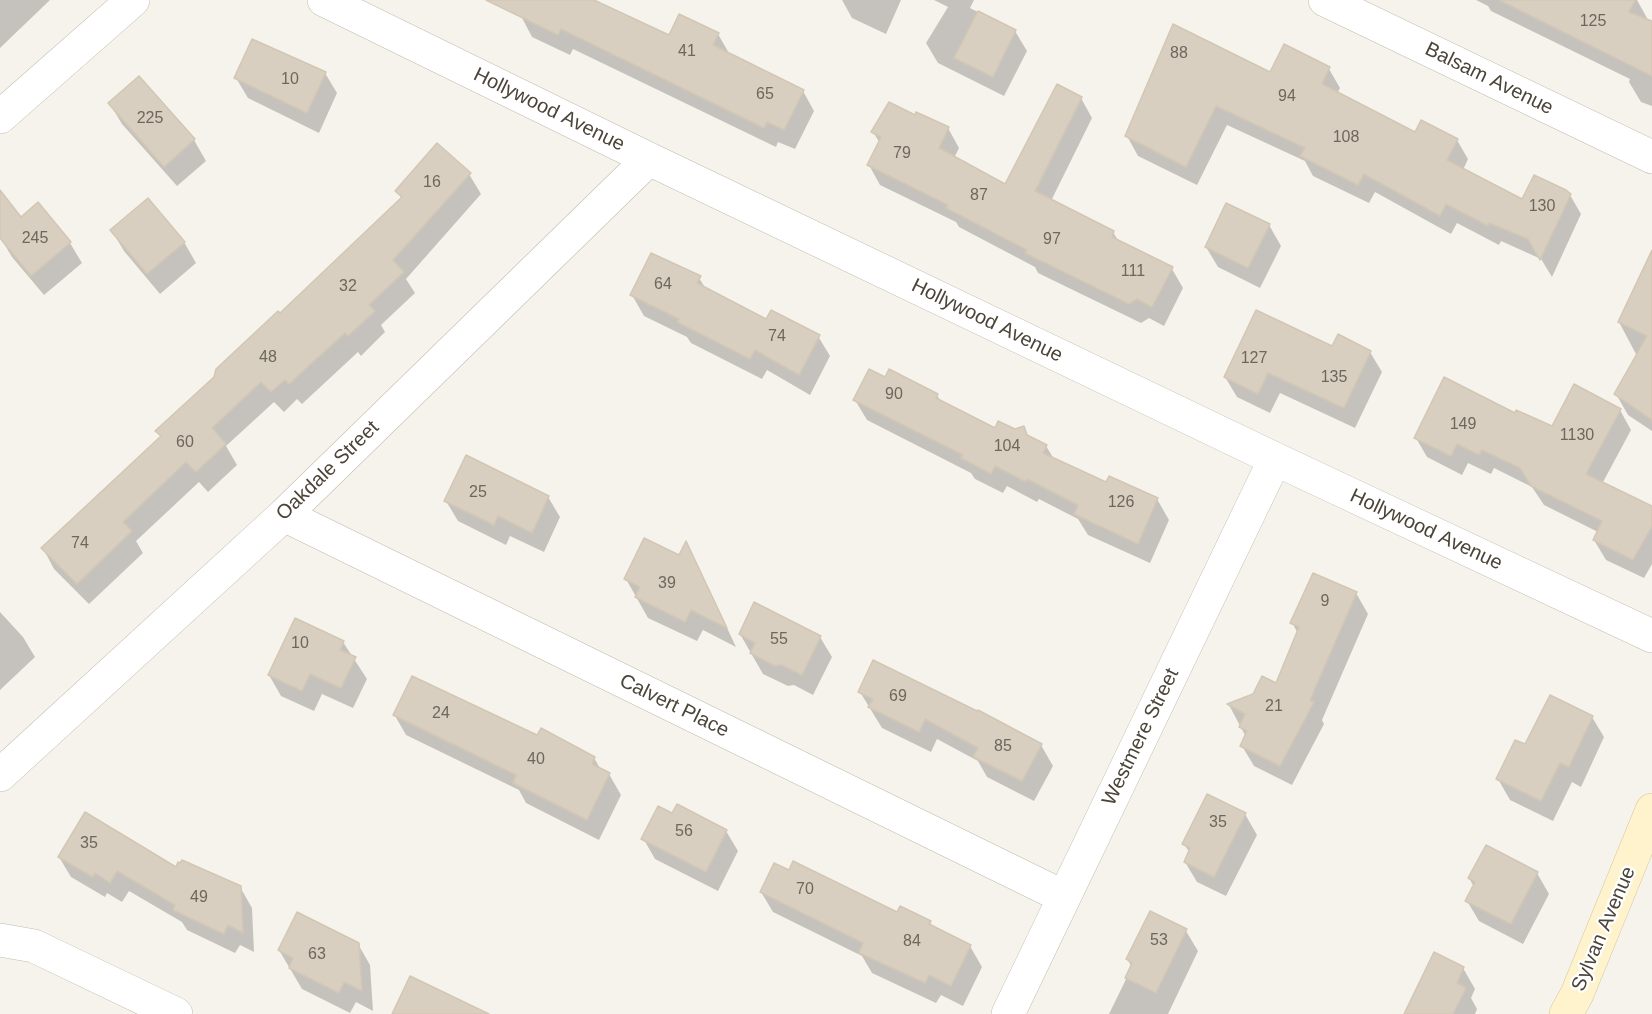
<!DOCTYPE html>
<html>
<head>
<meta charset="utf-8">
<style>
	body { margin:0 }
	canvas { display:block; background:#f6f3ec }
</style>
</head>
<body>
<canvas width="1652" height="1014"></canvas>
<script>
const g = document.querySelector('canvas').getContext('2d');
g.lineJoin = 'round';
function fillPath(path, color) { g.fillStyle = color; g.fill(path, 'evenodd'); }
const shape = rows => new Path2D(rows.map(r => 'M' + r).join(''));
function strokePath(path, color, width, dash) { g.strokeStyle = color; g.lineWidth = width; g.lineCap = dash ? 'butt' : 'round'; g.setLineDash(dash || []); g.stroke(path); }
function write(font, color, halo, rows, align = 'center') {
  g.font = font + ' Arial,sans-serif'; g.lineWidth = 4.5; g.setLineDash([]); g.textBaseline = 'middle'; g.strokeStyle = halo; g.fillStyle = color; for (const [text, x, y, turn = 0] of rows) {
    g.save(); g.translate(x, y); g.rotate((+turn || 0) * Math.PI / 180); g.textAlign = isNaN(turn) ? turn : align; if (halo) g.strokeText(text, 0, 0); g.fillText(text, 0, 0); g.restore();
  }
}
fillPath(shape([
	[0,0,50,0,0,48],
	[529,0,594,0,670,37,718,34,730,55,803,91,814,111,795,149,778,142,776,147,573,49,570,55,532,37,521,16],
	[842,0,901,0,886,34,852,18],
	[934,0,974,0,970,8,1015,31,1027,51,1004,96,938,63,926,43,948,7],
	[1476,0,1637,0,1647,18,1646,20,1652,22,1652,106,1641,102,1629,82,1630,79,1491,11,1488,6],
	[1329,69,1340,88,1337,94,1416,134,1457,140,1468,159,1463,170,1523,201,1570,195,1581,214,1552,277,1541,259,1501,241,1499,245,1457,223,1451,234,1375,192,1369,203,1313,176,1305,161,1227,125,1197,185,1138,156,1127,136,1271,74],
	[325,73,337,93,319,133,248,98,236,78],
	[139,78,194,140,206,161,177,186,122,124,110,104],
	[1081,98,1092,118,1051,201,1113,232,1119,242,1172,269,1183,288,1164,326,1149,318,1141,323,1038,273,1035,267,959,227,956,222,880,185,869,165,880,143,873,132,915,117,948,128,959,148,954,158,1006,186],
	[469,174,481,194,406,279,415,293,381,325,385,332,361,356,358,352,302,404,297,399,284,412,274,402,226,446,237,465,208,492,199,482,136,541,143,553,89,604,54,569,43,548,161,438,157,431,402,199,397,191],
	[1269,225,1281,246,1260,288,1218,267,1206,247],
	[112,231,184,242,196,263,160,294,124,251],
	[0,237,70,243,82,263,44,295,12,257],
	[1652,254,1652,431,1628,415,1616,394,1637,356,1619,322],
	[699,278,706,289,767,321,818,336,830,356,810,395,767,370,762,379,691,343,687,337,644,316,632,295],
	[1333,348,1370,352,1382,372,1355,428,1280,393,1270,413,1237,397,1225,377],
	[885,379,937,395,941,402,995,430,1014,430,1023,428,1029,437,1046,446,1054,459,1107,484,1157,499,1169,520,1150,563,1088,535,1078,519,1039,499,1037,502,1007,486,1003,493,975,479,971,473,867,420,855,400],
	[1620,410,1631,430,1602,484,1652,508,1652,564,1644,578,1606,560,1594,540,1598,532,1544,505,1532,487,1494,468,1491,474,1468,463,1462,475,1427,457,1416,438,1515,415,1552,428],
	[548,497,560,517,544,552,510,536,506,545,458,521,446,501],
	[686,544,697,564,736,647,703,630,697,641,648,618,626,579,679,557],
	[1356,593,1368,614,1322,720,1324,724,1292,785,1254,766,1242,746,1246,737,1229,705,1276,685,1298,634,1292,622],
	[0,612,23,637,35,657,0,690],
	[740,634,820,637,832,657,813,695,794,685,788,686,763,674],
	[343,642,367,679,353,708,322,694,314,711,281,696,269,675],
	[860,692,1041,745,1053,766,1034,801,987,777,978,761,937,739,931,752,882,728],
	[394,714,594,758,601,770,609,774,621,795,599,840,526,803,519,790,406,735],
	[1592,717,1604,737,1581,787,1572,782,1553,821,1510,800,1498,779,1526,747],
	[1245,814,1257,835,1226,896,1197,882,1185,862,1190,853,1184,844],
	[672,815,726,831,738,851,718,891,655,859,643,838],
	[59,857,176,869,240,887,252,908,254,952,240,945,235,953,187,930,182,922,129,891,122,902,107,893,105,897,71,877],
	[1537,873,1549,894,1523,944,1479,921,1467,901,1474,887,1469,878],
	[761,892,897,914,930,922,933,928,970,946,982,967,963,1006,941,995,936,1003,872,973,862,956,773,912],
	[1186,931,1198,951,1168,1014,1109,1014,1132,967,1127,959],
	[358,944,370,965,373,1011,356,1002,350,1013,302,989,279,950],
	[1463,968,1475,989,1471,998,1477,1009,1475,1014,1405,1014]
]), '#0003');
const building = shape([
	[486,0,594,0,669,35,679,14,719,33,713,45,804,90,784,130,767,122,764,128,561,29,558,35,486,0],
	[1499,0,1635,0,1629,12,1652,21,1652,76,1499,0],
	[978,11,1016,30,993,77,954,58,978,11],
	[1173,24,1270,72,1284,44,1330,67,1322,84,1415,132,1421,120,1458,139,1447,160,1522,199,1534,175,1566,190,1571,194,1540,260,1528,239,1489,223,1488,226,1446,204,1440,216,1364,174,1358,185,1300,156,1305,148,1216,106,1186,167,1125,136,1173,24],
	[252,39,326,72,307,113,234,78,252,39],
	[139,76,195,139,164,167,108,103,139,76],
	[1057,84,1082,97,1035,191,1114,231,1112,237,1173,267,1152,307,1137,299,1129,304,1025,253,1027,250,946,208,948,205,867,165,881,137,871,132,889,102,915,115,916,112,949,127,939,148,1005,184,1057,84],
	[437,143,471,173,393,260,404,272,369,305,375,311,348,336,345,333,289,384,285,380,271,392,261,382,212,428,226,444,196,472,186,462,123,522,132,531,77,584,41,548,161,436,155,431,214,377,216,369,278,311,280,313,402,197,395,191,437,143],
	[0,190,21,217,38,202,71,242,31,276,0,238,0,190],
	[148,198,185,242,147,274,110,230,148,198],
	[1226,203,1270,224,1248,268,1205,247,1226,203],
	[1652,250,1652,420,1614,394,1647,336,1618,322,1652,250],
	[651,253,701,276,697,283,766,319,771,310,820,335,799,375,755,350,750,359,677,322,679,319,630,295,651,253],
	[1256,310,1332,346,1338,334,1371,351,1344,408,1268,373,1258,394,1224,377,1256,310],
	[869,369,885,377,889,369,938,394,936,398,995,428,998,421,1015,429,1024,426,1027,435,1047,445,1043,453,1106,482,1109,476,1158,498,1138,544,1074,514,1078,505,1027,479,1026,482,995,466,991,474,961,458,963,455,853,400,869,369],
	[1444,377,1515,413,1516,410,1552,426,1574,384,1621,409,1586,474,1652,506,1652,526,1633,560,1593,540,1602,521,1531,486,1520,468,1482,450,1479,455,1457,444,1451,456,1414,438,1444,377],
	[466,455,549,496,532,533,498,516,494,525,444,501,466,455],
	[644,538,679,555,686,541,727,628,691,610,685,622,635,597,640,587,624,579,644,538],
	[1313,573,1357,592,1310,700,1314,702,1280,766,1240,746,1247,731,1239,727,1245,714,1227,704,1253,694,1262,676,1276,683,1299,627,1290,623,1313,573],
	[754,602,821,636,802,675,781,665,775,666,750,653,755,643,739,634,754,602],
	[295,618,344,641,340,650,356,657,341,688,310,674,302,691,268,675,295,618],
	[873,660,977,711,978,710,1042,744,1022,781,973,757,978,748,925,719,919,732,868,707,873,699,858,692,873,660],
	[412,676,537,735,541,728,595,757,592,764,610,773,587,820,513,783,516,775,393,715,412,676],
	[1550,695,1593,716,1569,767,1560,763,1541,801,1496,779,1515,740,1525,744,1550,695],
	[1207,794,1246,813,1214,877,1184,862,1190,848,1182,844,1207,794],
	[677,804,727,830,706,872,641,839,658,806,672,813,677,804],
	[85,812,176,867,178,862,180,863,182,860,241,886,243,933,228,925,224,934,200,923,173,910,175,905,117,871,110,883,95,873,93,877,58,857,85,812],
	[1486,845,1538,872,1511,924,1465,901,1475,882,1468,878,1486,845],
	[793,861,897,912,900,906,931,921,929,924,971,945,951,986,929,975,925,983,859,953,863,943,760,892,774,863,789,870,793,861],
	[1150,911,1187,929,1156,993,1125,978,1132,963,1126,959,1150,911],
	[297,912,359,943,362,991,344,982,339,993,289,968,293,958,278,950,297,912],
	[1434,952,1464,967,1457,983,1466,988,1453,1014,1404,1014,1434,952],
	[410,976,489,1014,392,1014,410,976]
]);
fillPath(building, '#d8cfc1');
strokePath(building, '#d3c7b4', 1.5);
const street = shape([
	[324,0,649,159,1275,459,1652,636],
	[1325,0,1652,157],
	[0,117,133,0],
	[284,515,1064,897],
	[0,775,284,515,649,159],
	[0,940,34,946,176,1014],
	[1008,1014,1275,459]
]);
const secondary = shape([
	[1566,1014,1577,994,1652,810]
]);
strokePath(street, '#c2bbae', 34);
strokePath(secondary, '#d6c79b', 34);
strokePath(street, '#fff', 33);
strokePath(secondary, '#fff3cd', 33);
write('16px', '#6e675b', null, [
	["125",1593,22],
	["41",687,52],
	["88",1179,54],
	["10",290,80],
	["65",765,95],
	["94",1287,97],
	["225",150,119],
	["108",1346,138],
	["79",902,154],
	["16",432,183],
	["87",979,196],
	["130",1542,207],
	["245",35,239],
	["97",1052,240],
	["111",1133,272],
	["64",663,285],
	["32",348,287],
	["74",777,337],
	["48",268,358],
	["127",1254,359],
	["135",1334,378],
	["90",894,395],
	["149",1463,425],
	["1130",1577,436],
	["60",185,443],
	["104",1007,447],
	["25",478,493],
	["126",1121,503],
	["74",80,544],
	["39",667,584],
	["9",1325,602],
	["55",779,640],
	["10",300,644],
	["69",898,697],
	["21",1274,707],
	["24",441,714],
	["85",1003,747],
	["40",536,760],
	["35",1218,823],
	["56",684,832],
	["35",89,844],
	["70",805,890],
	["49",199,898],
	["53",1159,941],
	["84",912,942],
	["63",317,955]
]);
write('20px', '#4b4439', '#fff', [
	["Balsam Avenue",1489,79,26],
	["Hollywood Avenue",549,110,26],
	["Hollywood Avenue",987,321,26],
	["Oakdale Street",328,471,-44],
	["Hollywood Avenue",1426,530,25],
	["Calvert Place",674,706,26],
	["Westmere Street",1141,737,-64],
	["Sylvan Avenue",1604,929,-67]
]);
</script>
</body>
</html>
